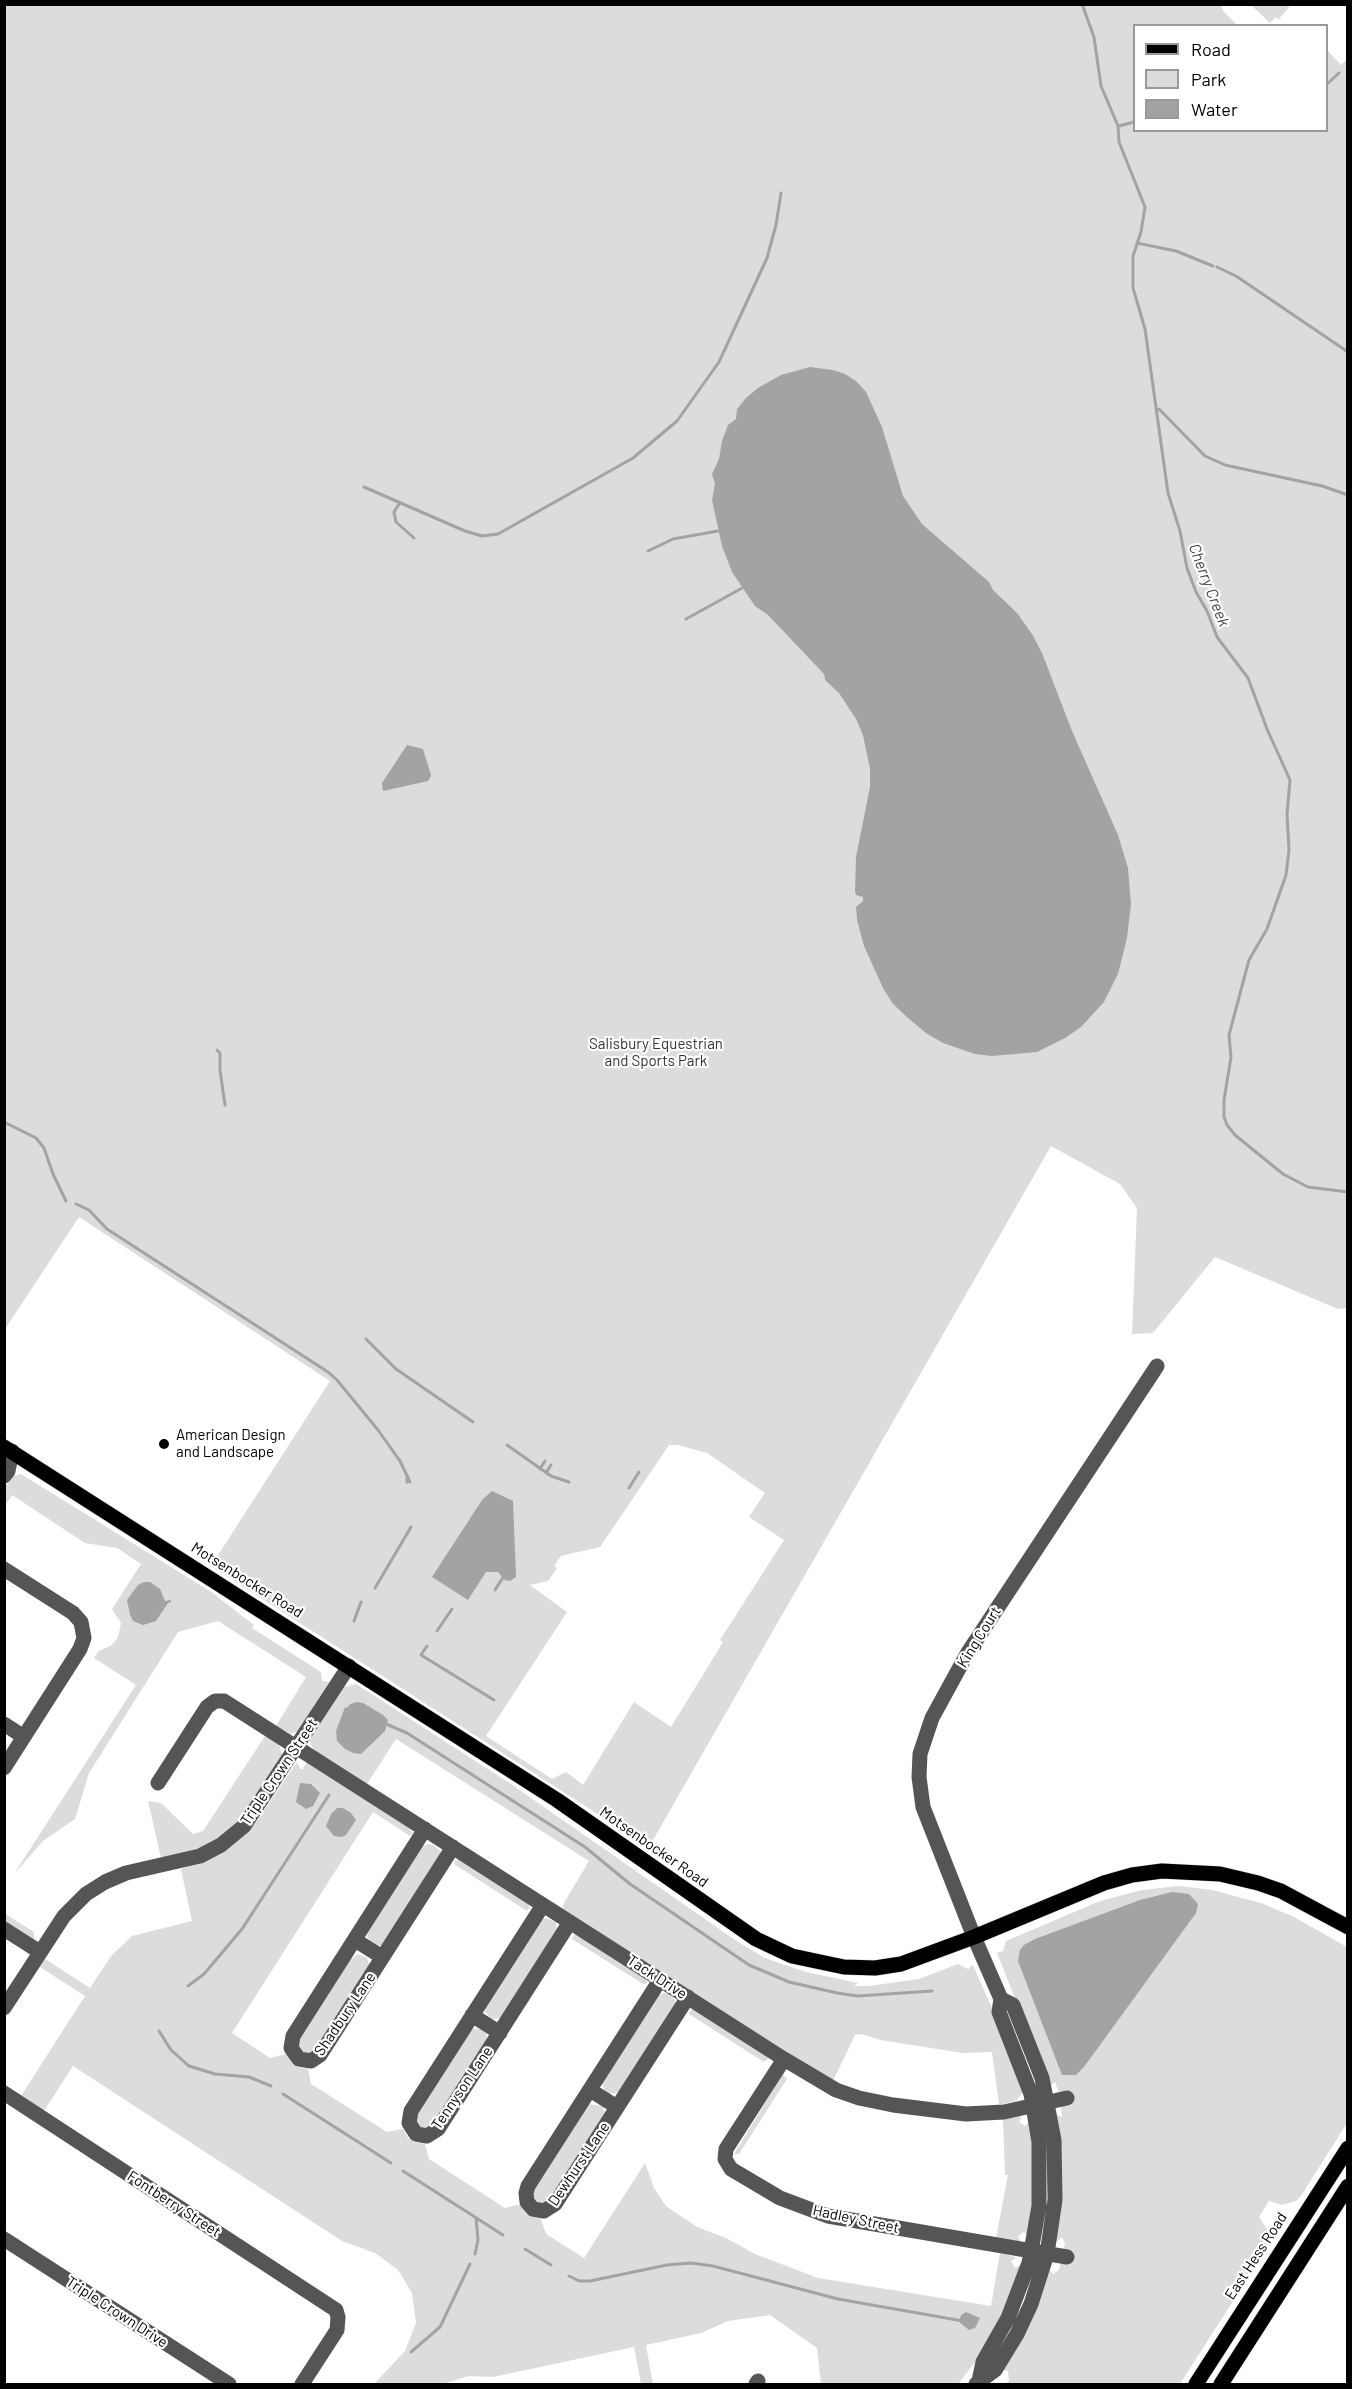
<!DOCTYPE html>
<html>
<head>
<meta charset="utf-8">
<style>
	body { margin:0 }
	#map { position:relative; width:1352px; height:2389px; overflow:hidden; background:#fff; font-family:Barlow,sans-serif }
	canvas { display:block }
	.frame { position:absolute; inset:0; border:6px solid #000; pointer-events:none }
	.legend { position:absolute; left:1133px; top:24px; width:195px; height:108px; box-sizing:border-box; background:#fff; border:2px solid #999; margin:0; padding:8px 10px; list-style:none; font-size:18px; color:#000 }
	.legend li { display:flex; align-items:center; gap:12px; height:30px }
	.legend b { width:30px; border:2px solid #999 }
</style>
</head>
<body>
<div id="map">
<canvas width="1352" height="2389"></canvas>
<div class="frame"></div>
<ul class="legend">
<li><b style="height:8px;background:#000"></b>Road</li>
<li><b style="height:16px;background:#dcdcdc"></b>Park</li>
<li><b style="height:16px;background:#a3a3a3"></b>Water</li>
</ul>
</div>
<script>
const g = document.querySelector('canvas').getContext('2d');
g.lineJoin = 'round';
function fillPath(path, color) { g.fillStyle = color; g.fill(path, 'evenodd'); }
const shape = rows => new Path2D(rows.map(r => 'M' + r).join(''));
function strokePath(path, color, width, dash) { g.strokeStyle = color; g.lineWidth = width; g.lineCap = dash ? 'butt' : 'round'; g.setLineDash(dash || []); g.stroke(path); }
function write(font, color, halo, rows, align = 'center') {
  g.font = font + ' Barlow,sans-serif'; g.lineWidth = 4.5; g.setLineDash([]); g.textBaseline = 'middle'; g.strokeStyle = halo; g.fillStyle = color; for (const [text, x, y, turn = 0] of rows) {
    g.save(); g.translate(x, y); g.rotate((+turn || 0) * Math.PI / 180); g.textAlign = isNaN(turn) ? turn : align; if (halo) g.strokeText(text, 0, 0); g.fillText(text, 0, 0); g.restore();
  }
}
fillPath(shape([
	[5,5,1221,5,1223,11,1237,25,1134,26,1134,130,1326,130,1327,50,1341,65,1347,59,1347,1308,1338,1309,1215,1257,1153,1333,1132,1334,1137,1208,1120,1184,1051,1146,649,1847,211,1566,330,1381,79,1217,5,1329],
	[669,1445,678,1445,707,1453,765,1493,749,1517,784,1540,720,1640,723,1642,671,1727,634,1702,583,1785,566,1772,552,1779,486,1736,567,1612,530,1585,548,1581,557,1568,554,1566,561,1556,600,1547],
	[1251,5,1291,5,1278,20,1276,17,1270,23],
	[21,1474,210,1591,254,1625,252,1628,321,1672,322,1681,329,1682,297,1732,290,1734,276,1726,306,1677,218,1621,178,1632,89,1773,75,1819,43,1841,14,1874,136,1685,94,1658,99,1651,112,1645,118,1637,121,1623,112,1609,141,1564,117,1548,85,1543,12,1495,5,1506,5,1487,13,1476],
	[356,1684,508,1782,738,1942,765,1958,806,1972,858,1983,854,1986,869,1986,919,1979,958,1964,968,1969,973,1965,1004,2035,1023,2092,1016,2101,999,2105,992,2052,963,2053,880,2040,862,2034,855,2035,833,2081,562,1909,564,1903,589,1861,396,1739,367,1784,314,1750,309,1740,311,1736,344,1687],
	[265,1736,279,1744,282,1755,240,1820,215,1841,195,1850,161,1858,148,1801,161,1803,193,1834,203,1831],
	[297,1762,300,1769,303,1769,306,1762,409,1828,413,1833,410,1836,373,1812,232,2033,270,2058,286,2054,297,2067,308,2069,311,2084,387,2132,403,2129,408,2138,415,2142,425,2144,429,2159,505,2208,520,2204,526,2214,541,2219,546,2234,584,2258,645,2163,654,2188,666,2206,697,2227,726,2238,755,2254,818,2278,991,2306,1000,2253,1012,2256,1016,2258,1011,2261,1015,2268,1020,2265,1014,2292,980,2356,958,2384,821,2384,817,2348,770,2315,728,2321,701,2333,646,2345,653,2384,641,2384,634,2347,493,2377,469,2376,443,2384,374,2384,405,2351,416,2323,412,2293,398,2270,375,2253,342,2241,73,2066,44,2111,21,2096,85,1996,40,1967,45,1959,90,1988,111,1956,132,1936,192,1921,181,1869,221,1853,245,1835,256,1822],
	[428,1844,434,1845,440,1851,440,1860,384,1945,376,1946,370,1943,367,1935,369,1929,421,1847],
	[455,1860,460,1860,528,1903,530,1907,527,1911,454,1864],
	[1179,1886,1212,1890,1261,1903,1294,1917,1347,1947,1347,2123,1301,2196,1296,2201,1282,2205,1269,2201,1259,2217,1268,2231,1269,2239,1265,2251,1180,2384,1004,2384,1009,2381,1008,2371,1002,2370,1049,2269,1053,2274,1059,2270,1065,2243,1062,2238,1057,2241,1056,2238,1057,2115,1062,2117,1059,2093,1055,2082,1050,2086,997,1953,1003,1951,1006,1941,1100,1901,1142,1890],
	[4,1913,34,1932,34,1939,5,1921],
	[546,1918,556,1922,557,1933,502,2018,492,2019,485,2012,485,2008,539,1921],
	[574,1935,578,1935,644,1978,648,1983,643,1984,572,1939],
	[358,1954,367,1958,370,1966,313,2055,299,2051,297,2042,349,1960],
	[664,1993,668,1993,675,2000,675,2008,621,2092,609,2094,604,2090,602,2081,656,1996],
	[691,2010,695,2010,769,2058,764,2062,689,2014],
	[471,2029,480,2029,485,2031,488,2040,435,2125,422,2130,417,2125,415,2114],
	[783,2074,787,2079,739,2154,734,2154],
	[589,2104,602,2106,605,2113,551,2202,539,2204,533,2199,532,2192],
	[1017,2116,1022,2117,1019,2122,1025,2126,1029,2122,1032,2126,1036,2178,1028,2236,1024,2232,1018,2236,1020,2241,1017,2241,996,2238,1008,2175,1005,2175,1003,2119]
]), '#dcdcdc');
fillPath(shape([
	[810,367,833,370,845,374,856,381,866,392,882,427,903,496,922,524,989,582,993,590,1017,613,1032,634,1042,653,1072,731,1118,835,1128,868,1131,904,1127,938,1118,974,1104,1002,1081,1027,1065,1038,1037,1052,992,1056,975,1054,943,1043,926,1033,908,1018,893,1004,883,988,864,946,857,920,856,907,863,901,863,897,856,895,855,891,856,857,870,787,870,769,863,735,856,719,839,693,825,680,824,674,768,615,755,606,732,572,722,546,712,500,715,484,712,474,719,459,722,441,728,425,736,419,737,409,746,398,758,388,781,375],
	[407,745,423,749,431,775,430,778,428,781,383,791,382,783],
	[492,1491,513,1501,516,1577,510,1581,505,1580,498,1572,486,1572,468,1600,432,1577,482,1500],
	[144,1582,150,1582,160,1589,165,1601,171,1600,171,1602,168,1603,156,1621,143,1625,133,1621,130,1615,127,1600,138,1585],
	[357,1702,363,1703,383,1715,388,1720,385,1731,361,1754,353,1753,345,1749,337,1741,336,1731,345,1707,347,1708,350,1704],
	[300,1783,311,1784,320,1793,313,1806,306,1809,296,1802],
	[337,1808,343,1808,351,1813,356,1820,346,1835,342,1837,334,1836,326,1826,331,1814],
	[1172,1892,1189,1894,1198,1904,1196,1913,1084,2067,1076,2075,1062,2075,1018,1961,1020,1950,1024,1945,1035,1939,1140,1900],
	[966,2312,980,2318,975,2328,969,2330,959,2322,961,2315]
]), '#a3a3a3');
strokePath(shape([
	[1082,4,1094,37,1101,86,1118,126,1119,142,1145,207,1141,232,1133,256,1133,288,1145,329,1168,493,1180,531,1187,568,1196,592,1207,611,1217,637,1248,678,1267,729,1290,780,1287,814,1289,850,1286,875,1267,929,1249,960,1229,1035,1231,1057,1224,1100,1224,1117,1227,1125,1235,1135,1283,1174,1308,1187,1348,1192],
	[1326,85,1339,73],
	[1119,126,1134,122],
	[1137,243,1176,251,1213,266],
	[1217,267,1236,276,1348,352],
	[1159,409,1205,456,1225,465,1322,486,1348,495],
	[364,487,465,531,482,536,498,534,633,458,677,421,719,362,767,258,776,225,781,193],
	[399,504,394,512,396,522,414,538],
	[648,551,673,539,718,531],
	[686,619,744,587],
	[217,1050,220,1053,220,1070,225,1105],
	[4,1122,36,1138,44,1148,53,1174,66,1201],
	[76,1204,89,1210,107,1229,328,1372,337,1380,378,1430,400,1461,410,1482],
	[366,1339,396,1369,473,1422],
	[507,1445,551,1476,569,1482],
	[540,1469,545,1461],
	[546,1473,551,1465],
	[407,1482,407,1475],
	[629,1488,639,1472],
	[375,1588,411,1527],
	[495,1590,504,1576],
	[354,1621,361,1602],
	[437,1631,452,1609],
	[427,1646,421,1655,494,1700],
	[386,1724,407,1733,585,1847,630,1884,749,1965,789,1982,837,1993,858,1996,932,1991],
	[188,1986,204,1974,242,1929,329,1795],
	[159,2031,171,2050,189,2066,215,2074,249,2077,271,2086],
	[283,2094,391,2163],
	[403,2171,503,2235],
	[525,2249,551,2265],
	[475,2254,478,2240,476,2218],
	[569,2276,579,2281,590,2281,667,2265,691,2263,713,2266,838,2299,963,2321],
	[411,2352,440,2327,470,2264]
]), '#a3a3a3', 3);
const major = shape([
	[4,1447,557,1800,756,1939,792,1956,844,1967,875,1968,901,1964,974,1937,1104,1883,1132,1875,1162,1871,1220,1874,1258,1883,1281,1891,1348,1927],
	[1196,2384,1348,2148],
	[1221,2384,1348,2186]
]);
strokePath(major, '#dbdbdb', 16);
strokePath(shape([
	[4,1476,8,1471,12,1451],
	[4,1569,73,1613,81,1622,84,1638,80,1649,4,1768],
	[4,1724,24,1737],
	[158,1783,207,1707,215,1701,224,1701,784,2059,836,2090,859,2098,893,2105,966,2114,1004,2112,1067,2098],
	[425,1829,293,2036,291,2048,299,2059,311,2061,320,2055,453,1847],
	[543,1905,411,2111,409,2123,416,2134,427,2136,438,2129,570,1922],
	[4,1929,40,1952],
	[355,1940,382,1957],
	[660,1980,528,2186,526,2193,527,2202,533,2209,544,2211,555,2204,688,1997],
	[4,2008,64,1916,86,1894,105,1882,126,1873,200,1856,221,1845,244,1826,349,1666],
	[472,2015,500,2033],
	[784,2059,726,2149,725,2159,731,2169,780,2198,828,2216,1067,2257],
	[590,2090,617,2107],
	[4,2093,336,2310,338,2317,337,2330,302,2384],
	[4,2239,229,2384],
	[979,2381,983,2362,1008,2318,1029,2263,1039,2206,1039,2142,1031,2094,999,2012,1001,1999,974,1937,923,1807,919,1777,920,1754,932,1718,967,1654,1157,1366],
	[756,2384,758,2381],
	[976,2384,995,2370,1017,2334,1031,2304,1047,2254,1055,2200,1054,2140,1042,2078,1013,2005,1001,1999]
]), '#555', 15);
strokePath(major, '#000', 15);
for (const [x, y, r, color] of [
	[164,1444,6,"#000"]
]) { const dot = new Path2D(); dot.arc(x, y, r, 0, 2 * Math.PI); g.fillStyle = color; g.fill(dot); strokePath(dot, '#fff', 2); }
write('15px', '#333', '#fff', [
	["Salisbury Equestrian",656,1044],
	["and Sports Park",656,1061]
]);
write('15px', '#000', '#fff', [
	["American Design",176,1435],
	["and Landscape",176,1452]
], 'left');
write('15px', '#000', '#fff', [
	["Motsenbocker Road",247,1580,32],
	["King Court",979,1637,-58],
	["Triple Crown Street",279,1772,-56],
	["Motsenbocker Road",654,1847,35],
	["Tack Drive",657,1977,33],
	["Shadbury Lane",345,2014,-56],
	["Tennyson Lane",462,2088,-56],
	["Dewhurst Lane",579,2164,-56],
	["Fontberry Street",174,2204,33],
	["Hadley Street",856,2219,12],
	["East Hess Road",1256,2256,-57],
	["Triple Crown Drive",117,2312,33]
]);
write('italic 16px', '#444', '#fff', [
	["Cherry Creek",1209,585,69]
]);
</script>
</body>
</html>
